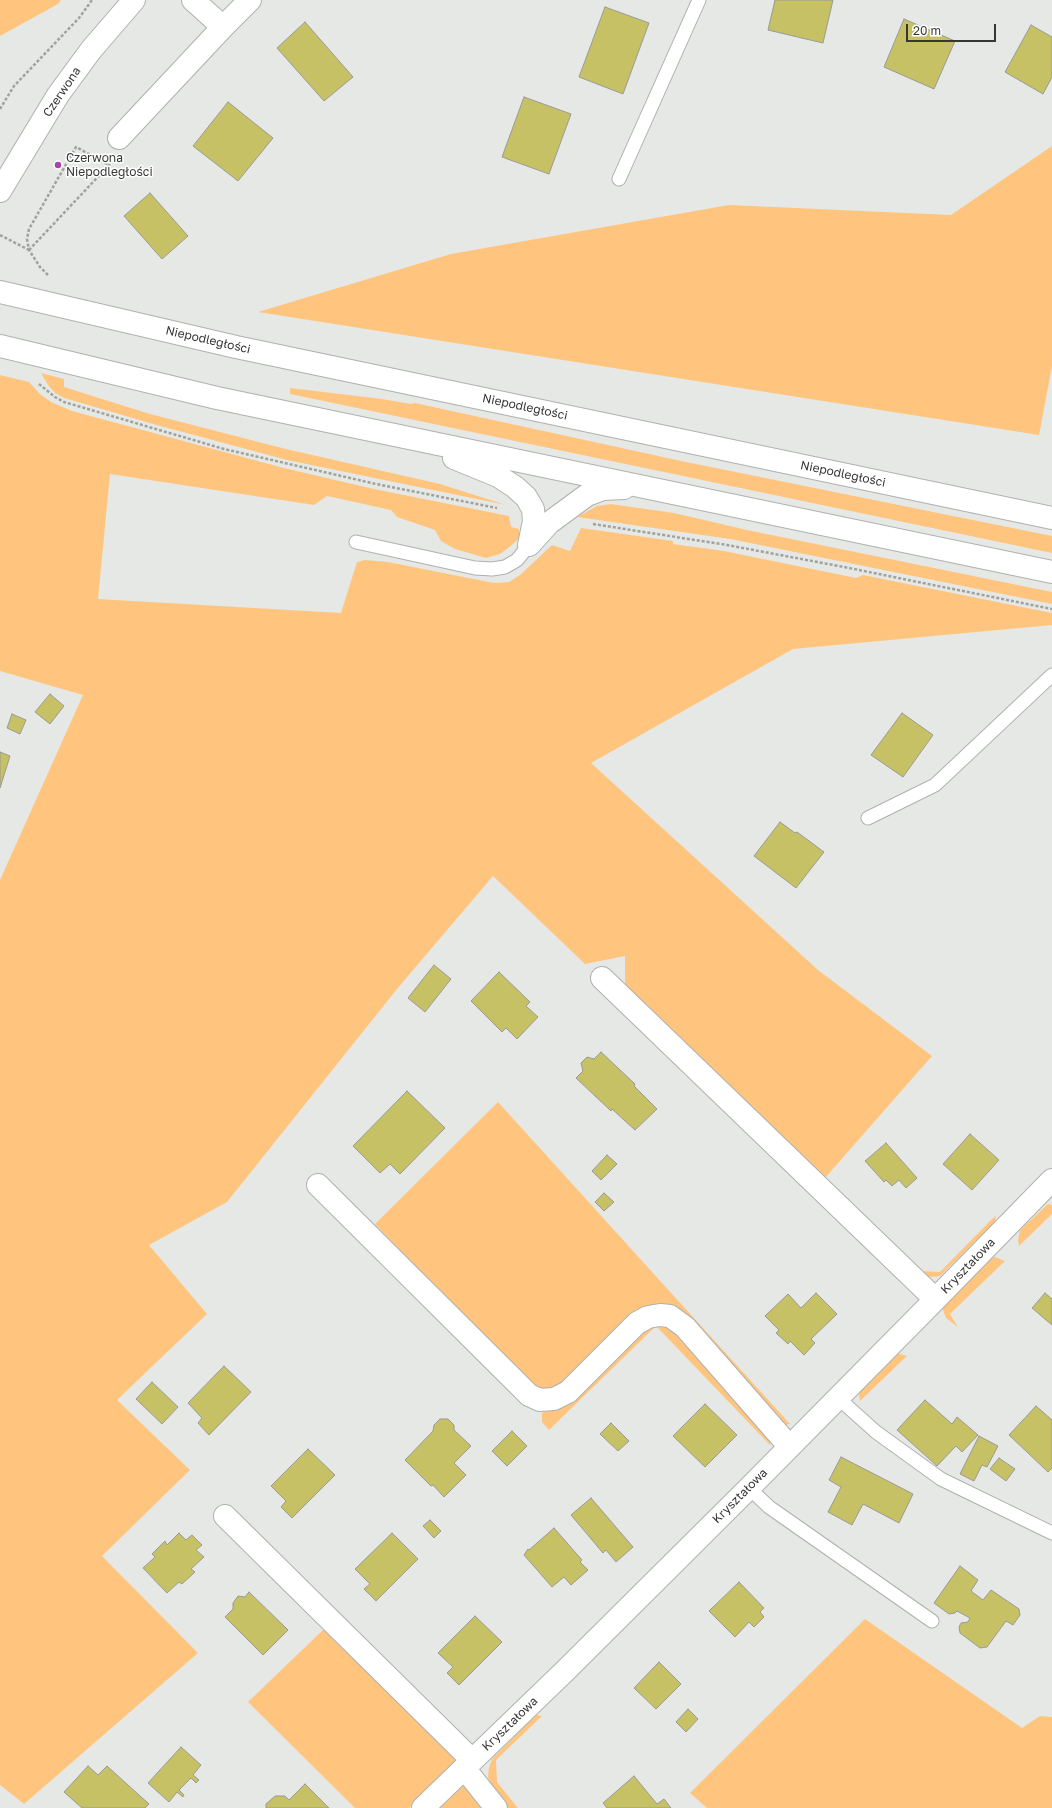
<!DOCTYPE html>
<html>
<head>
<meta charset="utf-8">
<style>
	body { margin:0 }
	#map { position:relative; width:1052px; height:1808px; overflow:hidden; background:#e5e8e5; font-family:"Golos Text",sans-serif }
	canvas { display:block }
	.scale { position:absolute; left:906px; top:24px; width:90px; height:18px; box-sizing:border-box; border:2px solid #363735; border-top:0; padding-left:5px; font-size:12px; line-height:14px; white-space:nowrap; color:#363735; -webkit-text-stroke:3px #fff; paint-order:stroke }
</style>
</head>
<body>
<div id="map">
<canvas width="1052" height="1808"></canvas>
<div class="scale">20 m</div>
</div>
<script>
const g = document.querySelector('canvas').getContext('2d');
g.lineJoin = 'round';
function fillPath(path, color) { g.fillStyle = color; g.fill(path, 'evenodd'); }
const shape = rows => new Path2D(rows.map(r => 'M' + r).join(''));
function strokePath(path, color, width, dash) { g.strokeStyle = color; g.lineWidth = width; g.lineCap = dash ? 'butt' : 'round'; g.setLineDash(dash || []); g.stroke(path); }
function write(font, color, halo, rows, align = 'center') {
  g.font = font + ' "Golos Text",sans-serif'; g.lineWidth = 3; g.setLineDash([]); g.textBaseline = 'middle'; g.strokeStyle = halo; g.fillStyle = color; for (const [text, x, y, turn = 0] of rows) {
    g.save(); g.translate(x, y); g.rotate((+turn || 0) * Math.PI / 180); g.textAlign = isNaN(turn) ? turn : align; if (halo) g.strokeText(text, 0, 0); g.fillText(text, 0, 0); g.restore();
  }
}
fillPath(shape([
	[0,0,61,0,58,4,0,36],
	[1052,146,1052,366,1039,435,258,312,451,254,729,205,951,215],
	[41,373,64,379,64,387,150,414,286,449,440,484,506,505,287,460,153,424,64,398,55,393,48,385],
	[0,375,29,382,40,394,51,402,72,411,284,468,374,489,509,516,511,527,519,529,519,538,512,545,500,554,486,558,455,549,441,541,435,530,397,517,391,510,327,496,314,505,110,474,98,599,341,613,357,562,365,560,388,562,494,583,509,582,520,575,552,545,570,551,581,528,673,541,673,544,724,551,856,578,863,575,1052,613,1052,625,793,649,591,763,818,970,932,1056,825,1178,920,1271,940,1272,996,1215,995,1222,940,1276,931,1277,918,1274,625,987,625,956,585,964,493,876,397,989,227,1202,149,1245,207,1314,117,1400,190,1470,102,1556,198,1653,24,1804,0,1785,0,880,83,695,0,671],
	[290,388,382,399,411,404,415,403,686,462,1052,536,1052,553,290,394],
	[611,504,674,513,747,530,1052,592,1052,604,730,539,577,517,597,506],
	[498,1102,663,1284,790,1424,781,1426,664,1307,563,1386,544,1391,534,1388,517,1372,375,1224],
	[1048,1204,1052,1205,1052,1214,1019,1246,1018,1240,1020,1230],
	[992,1256,1005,1261,950,1314,958,1327,946,1318,942,1307],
	[650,1325,671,1327,770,1438,770,1445,656,1326,549,1430,542,1422,542,1413,556,1408],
	[896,1353,907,1356,860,1401,859,1395,861,1388],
	[865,1619,1022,1728,1040,1716,1052,1717,1052,1808,707,1808,690,1793],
	[324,1629,456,1757,454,1763,409,1808,355,1808,248,1702],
	[536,1715,542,1716,496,1760,497,1782,518,1808,508,1808,491,1785,488,1777,489,1768,492,1759],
	[462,1786,470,1788,486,1808,440,1808]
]), '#ffc57f');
const building = shape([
	[775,0,833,0,823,43,768,30,775,0],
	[605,7,649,23,623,94,579,77,605,7],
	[904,19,955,41,934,89,884,67,904,19],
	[305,22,353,77,324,101,277,48,305,22],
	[1031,25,1052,37,1052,77,1043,94,1005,72,1031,25],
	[524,97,571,114,549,174,502,157,524,97],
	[228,102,273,138,238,181,193,146,228,102],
	[150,193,188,236,162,259,124,216,150,193],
	[50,694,64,706,50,724,35,712,50,694],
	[902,713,933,735,903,777,871,755,902,713],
	[12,714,26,720,20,734,7,728,12,714],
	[0,752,10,756,0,788,0,752],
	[780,822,795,833,797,832,824,852,796,888,754,856,780,822],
	[434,965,451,979,425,1012,408,998,434,965],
	[499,972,530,1002,526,1006,538,1017,517,1039,506,1028,502,1032,471,1001,499,972],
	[601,1052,635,1084,634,1086,657,1109,635,1130,612,1109,611,1111,576,1078,583,1071,581,1063,587,1057,594,1059,601,1052],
	[407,1091,445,1128,400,1174,390,1164,380,1173,353,1146,407,1091],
	[970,1134,999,1160,972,1190,943,1164,970,1134],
	[886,1143,917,1178,906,1188,899,1180,892,1186,886,1180,884,1182,865,1161,886,1143],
	[607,1155,617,1164,601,1180,592,1171,607,1155],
	[604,1193,614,1202,604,1211,595,1202,604,1193],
	[816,1293,837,1314,811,1339,815,1343,804,1355,790,1341,788,1344,776,1333,779,1330,765,1316,788,1294,801,1308,816,1293],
	[1045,1293,1052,1299,1052,1325,1032,1308,1045,1293],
	[224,1366,251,1392,209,1435,198,1423,202,1418,188,1403,224,1366],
	[152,1382,178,1407,162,1424,136,1399,152,1382],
	[925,1400,952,1424,957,1417,978,1435,962,1452,956,1446,937,1466,897,1430,925,1400],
	[705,1404,737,1435,705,1467,673,1436,705,1404],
	[1036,1406,1052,1420,1052,1468,1048,1472,1009,1435,1036,1406],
	[440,1419,448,1419,454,1425,454,1430,471,1446,454,1463,466,1475,444,1497,433,1485,431,1486,405,1460,433,1431,434,1425,440,1419],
	[611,1423,629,1441,618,1451,600,1434,611,1423],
	[512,1431,527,1446,507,1466,492,1451,512,1431],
	[979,1436,998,1446,987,1467,982,1465,974,1481,960,1474,979,1436],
	[308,1449,335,1475,292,1518,281,1507,286,1501,271,1486,308,1449],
	[841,1457,913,1494,899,1523,863,1504,852,1525,828,1512,841,1487,829,1480,841,1457],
	[999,1458,1015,1469,1006,1481,990,1469,999,1458],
	[591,1498,633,1547,616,1562,606,1550,603,1553,571,1515,591,1498],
	[430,1520,441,1531,434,1538,423,1526,430,1520],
	[554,1528,582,1560,580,1562,588,1570,571,1585,564,1577,552,1587,524,1555,528,1549,529,1550,554,1528],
	[179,1533,186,1540,192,1535,202,1545,196,1550,204,1557,191,1569,195,1572,182,1584,179,1582,167,1593,143,1568,155,1557,152,1554,165,1541,167,1545,179,1533],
	[392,1533,418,1559,376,1601,364,1589,370,1584,355,1569,392,1533],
	[960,1566,978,1580,971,1591,983,1600,991,1590,1019,1609,1020,1615,1013,1625,1006,1621,987,1647,980,1648,960,1633,959,1627,961,1623,968,1622,970,1618,957,1611,955,1613,949,1614,934,1603,960,1566],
	[739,1582,764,1608,760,1612,764,1617,754,1627,749,1622,735,1637,709,1611,739,1582],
	[249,1592,288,1630,263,1655,225,1617,233,1609,233,1603,238,1596,245,1597,249,1592],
	[475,1616,502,1642,459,1685,447,1673,453,1667,438,1653,475,1616],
	[659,1662,681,1684,656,1709,634,1688,659,1662],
	[688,1709,698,1719,686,1732,676,1722,688,1709],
	[181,1747,201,1765,193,1775,199,1780,196,1783,191,1778,179,1790,184,1795,183,1797,177,1792,169,1802,148,1783,181,1747],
	[88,1766,98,1775,107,1766,149,1804,145,1808,82,1808,64,1792,88,1766],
	[634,1776,657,1804,664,1799,671,1808,607,1808,603,1803,634,1776],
	[305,1784,329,1808,266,1808,266,1804,275,1796,285,1796,289,1800,305,1784]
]);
fillPath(building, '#c6c164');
strokePath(building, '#9a9a96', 1);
const lane = shape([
	[619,179,699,0],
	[356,542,475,568,492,569,505,567,517,560,529,545],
	[868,818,935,785,1052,675],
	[837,1397,876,1432,941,1479,1052,1533],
	[749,1488,769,1507,932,1621]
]);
const street = shape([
	[223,27,250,0],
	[119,138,223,27,193,0],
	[602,978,935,1299],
	[318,1185,529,1395,540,1400,554,1399,568,1392,637,1323,648,1317,660,1315,670,1316,685,1327,789,1446],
	[225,1516,472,1760],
	[464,1768,496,1808],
	[423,1808,565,1671,749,1488,922,1313,1052,1180]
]);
const secondary = shape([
	[0,191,58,95,91,50,134,0],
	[0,292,236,347,1052,518],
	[0,346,217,398,1052,572],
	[454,458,498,476,515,487,526,497,533,509,534,521,529,545],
	[530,544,549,523,587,495,603,489,624,488]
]);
strokePath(lane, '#afb1ae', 15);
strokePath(street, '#afb1ae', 24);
strokePath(secondary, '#afb1ae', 24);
strokePath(shape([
	[0,109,14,86,79,18,92,0],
	[0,235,29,250],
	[29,250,111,163],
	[48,275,40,267,29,250,27,239,29,229,76,147,109,165],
	[39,384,55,397,64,402,224,449,376,484,497,508],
	[593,524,727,545,844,567,1052,609]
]), '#9fa29f', 2.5, [3, 2]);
strokePath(lane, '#fff', 13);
strokePath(street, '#fff', 22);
strokePath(secondary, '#fff', 22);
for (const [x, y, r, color] of [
	[58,165,4,"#a744aa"]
]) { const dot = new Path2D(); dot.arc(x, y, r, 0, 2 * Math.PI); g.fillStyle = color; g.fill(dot); strokePath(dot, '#fff', 1.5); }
write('12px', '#363735', '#fff', [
	["Czerwona",62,92,-56],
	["Niepodległości",208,340,13],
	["Niepodległości",525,407,12],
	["Niepodległości",843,474,12],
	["Kryształowa",968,1266,-46],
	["Kryształowa",740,1496,-45],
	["Kryształowa",510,1724,-44]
]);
write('12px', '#363735', '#fff', [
	["Czerwona",66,158],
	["Niepodległości",66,172]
], 'left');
</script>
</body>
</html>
